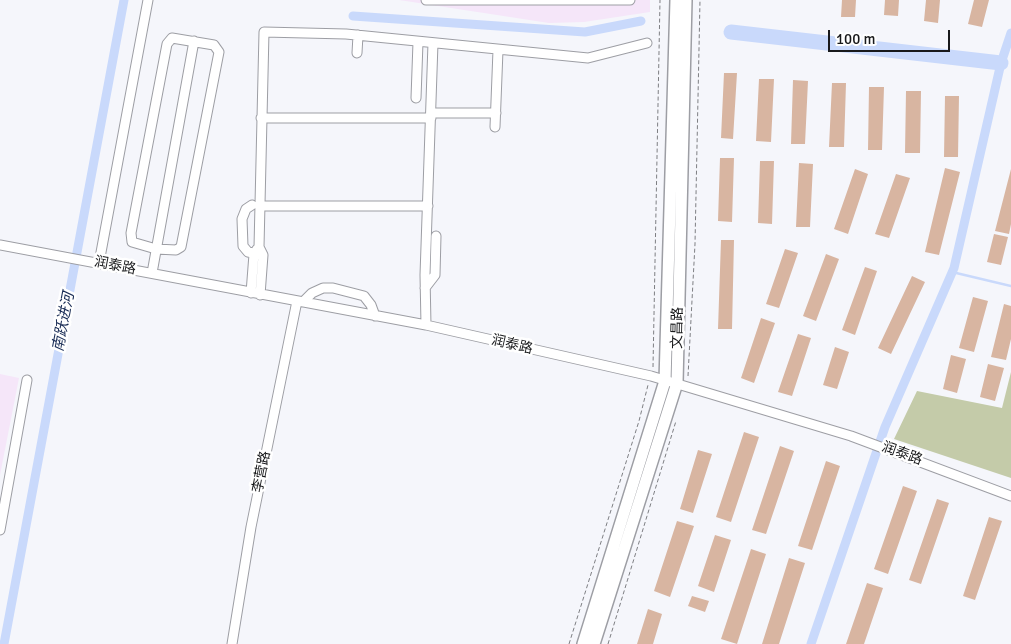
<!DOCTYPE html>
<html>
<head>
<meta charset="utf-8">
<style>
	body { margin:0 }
	#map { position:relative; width:1011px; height:644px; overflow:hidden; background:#f5f6fb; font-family:Signika,sans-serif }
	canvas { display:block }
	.scale { position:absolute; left:828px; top:30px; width:122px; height:22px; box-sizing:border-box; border:2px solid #18191b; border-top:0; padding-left:6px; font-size:15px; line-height:18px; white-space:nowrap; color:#18191b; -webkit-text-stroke:4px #fff; paint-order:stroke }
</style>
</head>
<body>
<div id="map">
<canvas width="1011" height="644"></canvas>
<div class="scale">100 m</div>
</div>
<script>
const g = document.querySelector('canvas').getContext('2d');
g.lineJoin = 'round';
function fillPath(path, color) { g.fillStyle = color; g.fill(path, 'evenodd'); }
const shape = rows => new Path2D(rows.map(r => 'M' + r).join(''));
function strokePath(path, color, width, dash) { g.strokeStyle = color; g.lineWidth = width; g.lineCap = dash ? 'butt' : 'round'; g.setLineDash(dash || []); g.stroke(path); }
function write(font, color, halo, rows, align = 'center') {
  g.font = font + ' Signika,"Noto Sans SC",sans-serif'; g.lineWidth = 5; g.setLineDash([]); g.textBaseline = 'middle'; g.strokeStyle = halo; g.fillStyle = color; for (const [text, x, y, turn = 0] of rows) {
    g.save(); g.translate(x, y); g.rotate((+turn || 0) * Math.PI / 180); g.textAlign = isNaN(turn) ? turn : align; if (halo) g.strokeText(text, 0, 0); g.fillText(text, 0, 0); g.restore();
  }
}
fillPath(shape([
	[399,0,650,0,650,12,584,22,549,23],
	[0,374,19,378,0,475]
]), '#f5e6f9');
fillPath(shape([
	[1011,372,1011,478,894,439,917,391,1002,408]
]), '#c4cba9');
strokePath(shape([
	[952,272,1011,286]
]), '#c9d9fb', 2.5);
strokePath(shape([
	[353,16,585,32,641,21],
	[4,644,124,0],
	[811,644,885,427,954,268,1001,63,1011,33]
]), '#c9d9fb', 9);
strokePath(shape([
	[731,32,1001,63]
]), '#c9d9fb', 15);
fillPath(shape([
	[842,0,856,0,855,17,841,17],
	[885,0,899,0,898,16,884,15],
	[926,0,940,0,938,23,924,21],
	[974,0,989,0,982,27,968,24],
	[724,73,737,73,733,139,721,138],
	[759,79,774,79,771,142,756,141],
	[793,80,808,81,805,144,791,144],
	[832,83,846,83,844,147,829,147],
	[869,87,884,87,882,150,868,150],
	[906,91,921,91,920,153,905,153],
	[945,96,959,96,958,157,944,157],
	[720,158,734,158,732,222,718,221],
	[760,161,774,161,772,224,758,223],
	[799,163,813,164,810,227,796,227],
	[945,168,960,172,939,255,925,252],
	[855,169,868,174,848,234,834,229],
	[1011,169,1011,224,1009,234,995,231],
	[896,174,910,178,889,238,875,234],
	[994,234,1008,237,1001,265,987,262],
	[721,240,734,240,732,329,718,329],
	[785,249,798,253,779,308,766,304],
	[826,254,839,259,816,321,803,316],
	[865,267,877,271,855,335,842,330],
	[912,276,925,282,891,354,878,348],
	[973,297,988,301,974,352,959,348],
	[1004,304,1011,306,1011,339,1006,360,991,357],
	[761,318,775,323,754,383,741,378],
	[798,334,811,338,792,396,778,392],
	[835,347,849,352,837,389,823,385],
	[951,355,966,359,957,393,943,389],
	[988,364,1004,368,995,401,980,397],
	[744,432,759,437,731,522,716,517],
	[780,446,794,451,766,534,752,530],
	[698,450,712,454,693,513,680,509],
	[826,461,840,466,812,550,798,546],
	[903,486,917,491,888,574,874,569],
	[937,499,949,503,921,584,909,580],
	[989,517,1002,521,975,600,963,596],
	[677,521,694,526,670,597,654,591],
	[715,535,731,540,714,592,698,586],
	[751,549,766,554,737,644,721,639],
	[789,558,805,563,779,644,762,644],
	[867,583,883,588,864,644,846,644],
	[692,596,709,601,705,612,688,606],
	[648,609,662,614,653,644,637,644]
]), '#d8b5a1');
const minor = shape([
	[426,0,630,0],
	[172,38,214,45,219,52,181,247,176,250,156,249,132,242,131,233,167,44,172,38],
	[357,53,358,35],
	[416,98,418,42],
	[431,113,496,113],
	[261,118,431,118],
	[495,127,498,50],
	[252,205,246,209,242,219,243,246,248,252,263,255],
	[260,206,428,206],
	[0,245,426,325,651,376,851,436,1011,496],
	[99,263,148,0],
	[152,273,194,41],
	[425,288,435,275,436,236],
	[251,293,254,254,257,249],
	[260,295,263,255,259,247,264,32,346,34,588,58,647,43],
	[303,302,312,293,323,288,333,288,364,296,371,305,375,316],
	[426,325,425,275,433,43],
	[0,530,27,380],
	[232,644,251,527,297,301]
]);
const major = shape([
	[583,644,665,381,676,0],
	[594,644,677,383,686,0]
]);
strokePath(minor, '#9d9ea4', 11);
strokePath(major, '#9d9ea4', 14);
strokePath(shape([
	[653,367,660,0],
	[688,376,695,244,700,0],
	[569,644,639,421,648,385],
	[608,644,676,421]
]), '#7d7e82', 1, [4, 2.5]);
strokePath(minor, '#fff', 9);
strokePath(major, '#fff', 11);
write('14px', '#18191b', '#fff', [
	["润泰路",115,266,11],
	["文昌路",678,328,-89],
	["润泰路",512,345,13],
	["润泰路",902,454,20],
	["李营路",262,472,-79]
]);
write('italic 15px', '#182b54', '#fff', [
	["南跃进河",64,322,-79]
]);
</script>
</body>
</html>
